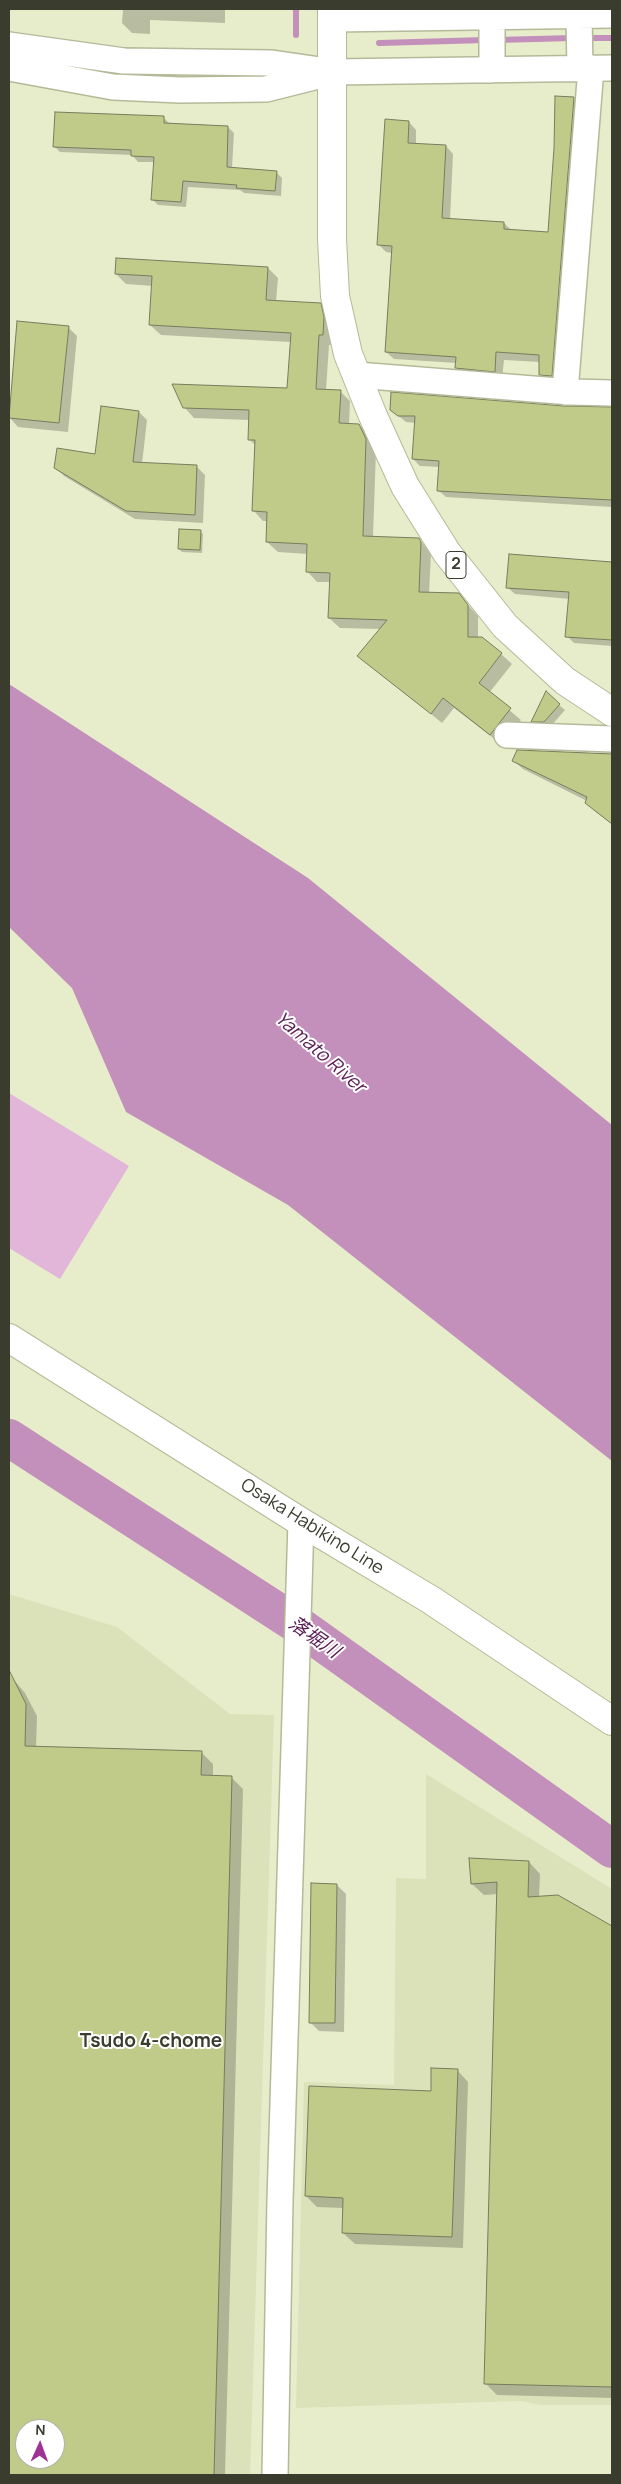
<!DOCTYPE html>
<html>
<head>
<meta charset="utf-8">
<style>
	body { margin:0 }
	#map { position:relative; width:621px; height:2484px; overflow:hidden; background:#e7edca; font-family:Manrope,sans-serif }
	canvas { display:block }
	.frame { position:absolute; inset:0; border:10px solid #3a3c2e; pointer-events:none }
	.north { position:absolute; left:15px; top:2419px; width:50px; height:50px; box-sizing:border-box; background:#fff; border:1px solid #b0b1ab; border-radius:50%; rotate:2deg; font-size:14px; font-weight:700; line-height:20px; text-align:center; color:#3a3c2e }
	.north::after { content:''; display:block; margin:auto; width:18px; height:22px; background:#9e3394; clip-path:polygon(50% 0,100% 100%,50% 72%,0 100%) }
</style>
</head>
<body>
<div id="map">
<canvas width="621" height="2484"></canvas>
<div class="frame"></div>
<div class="north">N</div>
</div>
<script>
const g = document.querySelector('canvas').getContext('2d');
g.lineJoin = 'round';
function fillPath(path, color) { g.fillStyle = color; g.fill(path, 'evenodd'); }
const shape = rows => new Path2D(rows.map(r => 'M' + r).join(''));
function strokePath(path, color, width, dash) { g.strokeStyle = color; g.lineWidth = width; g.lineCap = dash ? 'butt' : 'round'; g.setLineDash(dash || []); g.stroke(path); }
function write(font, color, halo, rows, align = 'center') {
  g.font = font + ' Manrope,"Noto Sans JP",sans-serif'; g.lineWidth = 4; g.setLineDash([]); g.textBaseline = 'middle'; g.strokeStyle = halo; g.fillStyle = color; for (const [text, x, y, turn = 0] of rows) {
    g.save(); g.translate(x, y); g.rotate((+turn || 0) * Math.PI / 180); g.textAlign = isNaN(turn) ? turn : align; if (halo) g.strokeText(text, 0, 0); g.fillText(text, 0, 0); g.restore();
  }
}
fillPath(shape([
	[9,1594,117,1627,230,1714,274,1715,250,2475,9,2475],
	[25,2429,55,2429,55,2459,25,2459],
	[426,1774,612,1889,612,2405,539,2405,521,2401,296,2408,304,2082,394,2085,396,1878,426,1879]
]), '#dbe2b9');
fillPath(shape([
	[9,1093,129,1166,60,1279,9,1248]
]), '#e1b6d9');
fillPath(shape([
	[9,684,308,878,612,1125,612,1461,288,1205,126,1112,72,988,9,927]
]), '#c38fbb');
fillPath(shape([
	[123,9,225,9,225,23,150,20,150,34,132,33,122,23],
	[574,98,582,106,559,383,548,382,540,375,540,362,504,360,502,379,464,376,457,368,457,363,394,359,386,352,392,253,386,252,378,244,409,122,416,130,416,145,446,146,453,154,450,220,504,223,512,231,549,233],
	[164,118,169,123,228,127,234,133,232,168,276,172,282,178,281,196,244,193,240,190,188,187,186,207,158,205,152,199,155,162,138,162,132,155,60,152,55,147],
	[268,268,278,278,276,302,320,304,330,315,333,345,329,345,326,390,340,391,350,401,349,425,359,425,369,435,376,450,373,537,419,539,431,553,429,594,458,594,478,616,478,638,501,654,512,664,489,693,521,720,501,744,454,708,442,723,359,655,381,629,340,628,329,618,330,582,317,582,307,571,308,554,278,552,267,542,268,521,263,521,253,510,256,446,249,439,250,420,194,418,184,407,288,389,291,342,161,335,150,325,153,286,126,284,116,274],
	[18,323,68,327,77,336,68,432,18,427,9,417],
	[564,408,612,408,612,507,446,497,438,490,440,467,420,466,413,459,416,423,406,422,391,410],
	[139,412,147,420,142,464,197,467,205,475,203,523,135,519,64,476,56,468,96,455],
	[200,531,203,534,202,553,182,552,179,549],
	[510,556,612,563,612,646,574,643,567,636,570,599,515,594,507,587],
	[559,705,565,710,550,727,539,727,533,721],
	[609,755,612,756,612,824,596,812,587,803,587,801,523,769,514,761],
	[9,1674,25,1693,37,1716,36,1748,201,1752,213,1764,213,1777,231,1777,243,1789,225,2475,9,2475],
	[25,2429,55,2429,55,2459,25,2459],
	[529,1862,540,1874,539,1897,558,1896,612,1927,612,2398,497,2395,486,2384,498,1894,484,1895,472,1884],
	[337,1885,346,1894,344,2032,319,2031,310,2022],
	[457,2070,468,2082,463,2248,355,2244,343,2233,344,2208,317,2207,306,2196]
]), '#0003');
strokePath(shape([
	[296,9,296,35],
	[584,38,612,38],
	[496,40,574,38],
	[379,43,486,40]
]), '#c38fbb', 6);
strokePath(shape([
	[9,1438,295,1623,612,1849]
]), '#c38fbb', 38);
const building = shape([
	[555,96,574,97,552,376,539,375,539,355,496,352,495,372,455,368,456,357,385,352,392,246,377,245,385,119,409,121,408,143,446,145,442,218,504,222,504,229,548,232,554,148,555,96],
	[55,112,164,116,164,123,228,126,227,167,277,171,275,191,236,188,237,185,183,181,181,202,151,200,154,157,131,156,131,150,53,147,55,112],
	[116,258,268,267,266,300,321,303,324,317,323,335,319,335,316,389,341,390,339,423,359,424,366,439,363,536,419,538,421,542,419,592,459,593,468,605,468,637,482,637,502,653,479,683,511,708,490,735,443,698,431,714,357,656,387,620,328,618,330,573,306,572,307,544,266,542,267,512,252,511,255,440,248,440,249,410,183,408,172,384,287,388,291,333,149,325,152,276,115,274,116,258],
	[17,321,69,326,59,423,9,418,17,321],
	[391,392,564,406,612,407,612,500,437,491,439,461,412,459,415,416,398,416,390,410,391,392],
	[101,406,139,411,133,462,197,465,195,515,126,511,54,468,57,448,95,454,101,406],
	[179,529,201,530,200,550,178,549,179,529],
	[509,554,612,562,612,640,565,637,569,592,506,588,509,554],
	[546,691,560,704,544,722,531,722,546,691],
	[517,750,612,754,612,824,585,803,587,797,512,761,517,750],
	[9,1670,26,1704,25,1746,202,1751,201,1775,232,1776,214,2475,9,2475,9,1670],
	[25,2429,55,2429,55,2459,25,2459,25,2429],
	[469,1858,529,1861,528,1897,558,1895,612,1926,612,2387,484,2384,497,1882,471,1884,469,1858],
	[311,1883,337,1884,335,2023,309,2023,311,1883],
	[431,2068,458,2069,452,2237,342,2233,343,2198,305,2196,309,2086,431,2091,431,2068]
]);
fillPath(building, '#c0ca89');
strokePath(building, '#777c5d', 1);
const minor = shape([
	[579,15,580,68],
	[492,17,492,70],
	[333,19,612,15],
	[9,45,124,61,272,63,334,72,612,68],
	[9,68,113,87,180,90,266,89,322,75],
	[357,375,571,392,612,393],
	[565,392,591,68],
	[507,735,612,739],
	[275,2475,280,2200,301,1522]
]);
const major = shape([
	[332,9,332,239,335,296,348,354,373,416,405,486,447,553,505,626,565,681,612,712],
	[9,1338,301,1522,431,1600,612,1721]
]);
strokePath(minor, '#b4ba99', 28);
strokePath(major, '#b4ba99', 30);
strokePath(minor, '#fff', 25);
strokePath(major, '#fff', 28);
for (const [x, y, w] of [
	[456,565,20]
]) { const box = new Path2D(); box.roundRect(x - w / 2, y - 13.5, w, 27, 4); g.fillStyle = '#fff'; g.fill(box); strokePath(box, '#3a3c2e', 1); }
write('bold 16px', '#3a3c2e', null, [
	["2",456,565]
]);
write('18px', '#3a3c2e', '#fff', [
	["Osaka Habikino Line",312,1527,32]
]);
write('italic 19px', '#5b1d55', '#fff', [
	["Yamato River",320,1053,41],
	["落堀川",314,1638,35]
]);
write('bold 19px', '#3a3c2e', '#fff', [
	["Tsudo 4-chome",151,2042]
]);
</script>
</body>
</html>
